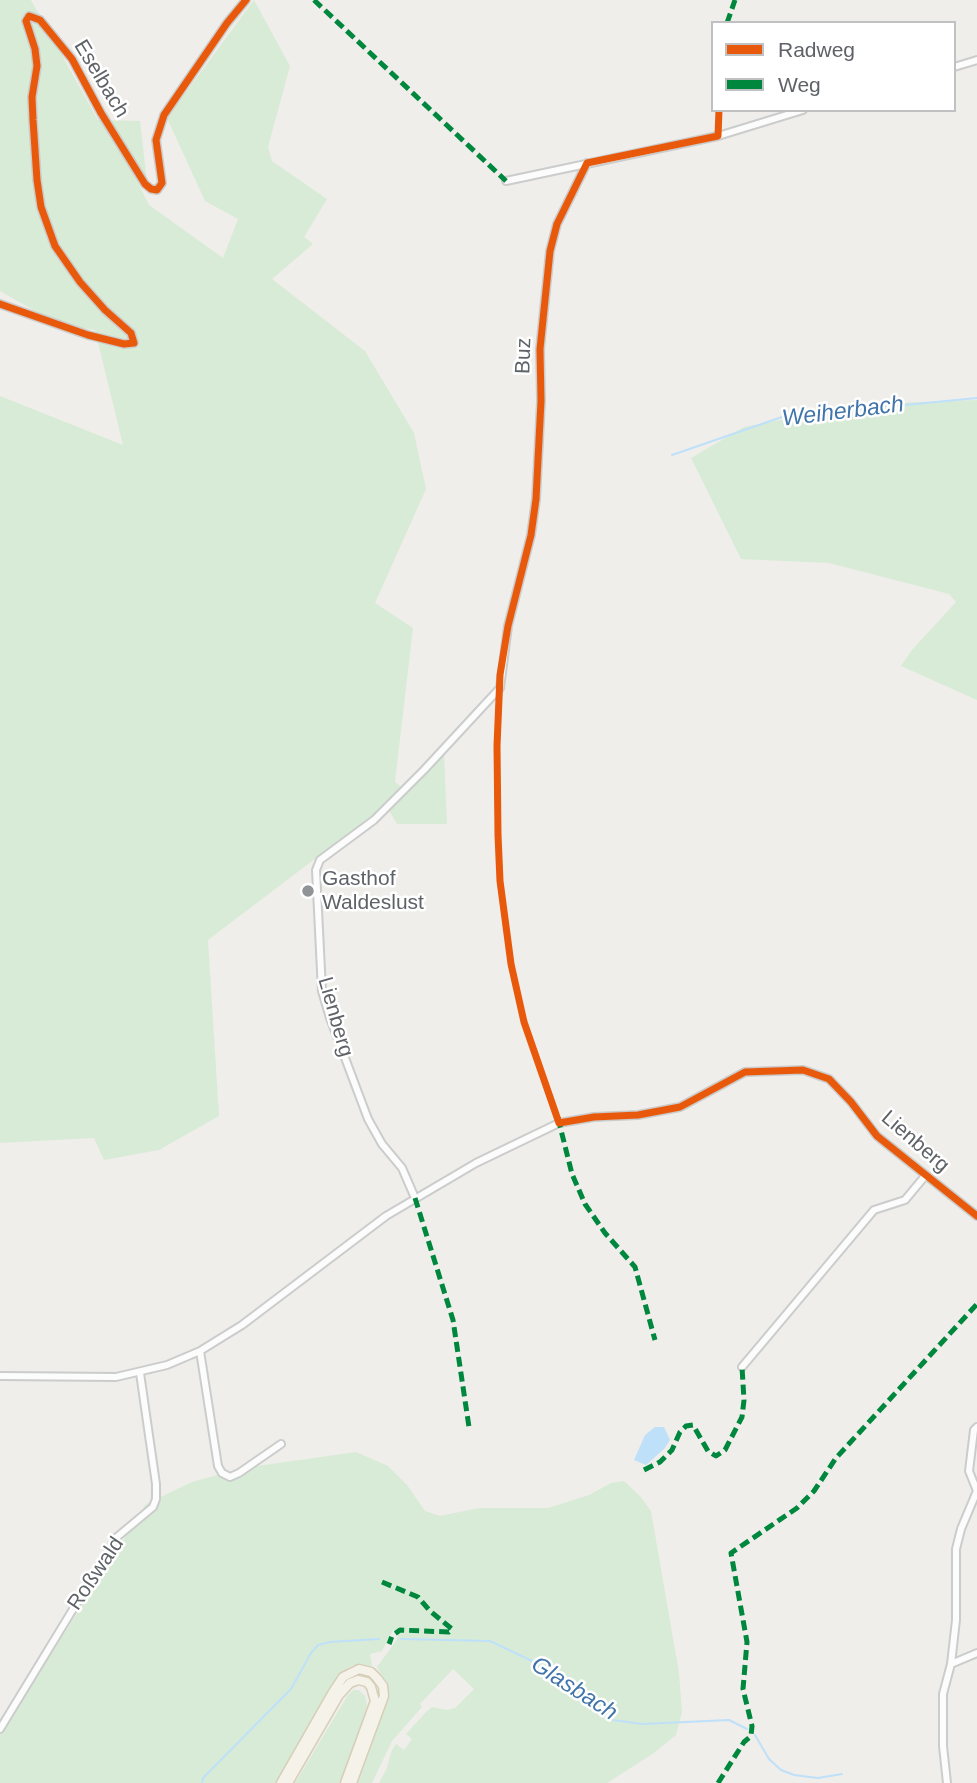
<!DOCTYPE html>
<html>
<head>
<meta charset="utf-8">
<style>
	body { margin:0 }
	#map { position:relative; width:977px; height:1783px; overflow:hidden; background:#efeeea; font-family:Helvetica,sans-serif }
	canvas { display:block }
	.legend { position:absolute; left:711px; top:21px; width:245px; height:91px; box-sizing:border-box; background:#fff; border:2px solid #bfc1c3; margin:0; padding:9px 12px; list-style:none; font-size:21px; color:#5f6368 }
	.legend li { display:flex; align-items:center; gap:14px; height:35px }
	.legend b { width:35px; border:2px solid #bfc1c3 }
</style>
</head>
<body>
<div id="map">
<canvas width="977" height="1783"></canvas>
<ul class="legend">
<li><b style="height:9px;background:#e8590c"></b>Radweg</li>
<li><b style="height:9px;background:#00873e"></b>Weg</li>
</ul>
</div>
<script>
const g = document.querySelector('canvas').getContext('2d');
g.lineJoin = 'round';
function fillPath(path, color) { g.fillStyle = color; g.fill(path, 'evenodd'); }
const shape = rows => new Path2D(rows.map(r => 'M' + r).join(''));
function strokePath(path, color, width, dash) { g.strokeStyle = color; g.lineWidth = width; g.lineCap = dash ? 'butt' : 'round'; g.setLineDash(dash || []); g.stroke(path); }
function write(font, color, halo, rows, align = 'center') {
  g.font = font + ' Helvetica,sans-serif'; g.lineWidth = 5; g.setLineDash([]); g.textBaseline = 'middle'; g.strokeStyle = halo; g.fillStyle = color; for (const [text, x, y, turn = 0] of rows) {
    g.save(); g.translate(x, y); g.rotate((+turn || 0) * Math.PI / 180); g.textAlign = isNaN(turn) ? turn : align; if (halo) g.strokeText(text, 0, 0); g.fillText(text, 0, 0); g.restore();
  }
}
fillPath(shape([
	[0,0,31,0,98,120,140,121,147,182,135,177,149,205,223,258,238,219,205,201,167,118,254,0,290,66,268,147,272,161,327,199,304,237,313,244,272,279,365,351,414,433,426,489,375,603,413,628,395,782,408,793,444,754,447,824,397,824,386,805,208,940,219,1116,159,1150,104,1160,94,1138,0,1143,0,396,123,445,95,330,56,323,0,291],
	[977,400,977,700,901,666,912,650,956,602,949,594,829,563,741,559,691,458,744,427,864,404],
	[356,1452,388,1466,407,1485,425,1511,440,1516,479,1508,548,1508,589,1495,611,1483,624,1481,640,1496,651,1511,679,1673,682,1712,676,1735,654,1753,607,1783,379,1783,386,1770,392,1750,396,1744,404,1750,412,1739,406,1734,426,1712,432,1707,447,1710,455,1708,474,1689,453,1669,420,1704,422,1707,392,1741,372,1783,357,1783,388,1697,387,1684,377,1667,396,1641,398,1635,393,1630,382,1651,370,1654,372,1666,353,1665,340,1673,277,1783,0,1783,0,1735,146,1504,192,1482,243,1468],
	[353,1690,359,1690,365,1696,367,1705,365,1714,367,1715,340,1783,295,1783,348,1695]
]), '#d8ebd6');
fillPath(shape([
	[655,1427,664,1427,670,1440,664,1449,646,1465,634,1460,645,1435]
]), '#bfe0f9');
strokePath(shape([
	[672,455,782,417,977,398],
	[401,1639,490,1641,532,1661,599,1714,613,1720,642,1724,729,1720,747,1729],
	[755,1735,769,1759,781,1770,794,1775,818,1778,842,1774],
	[202,1783,203,1778,291,1689,311,1653,318,1645,330,1642,379,1639]
]), '#bfe0f9', 2);
const minor = shape([
	[954,67,977,60],
	[506,181,718,136,803,110],
	[0,304,88,335,124,344,134,343,131,333,105,310,80,282,55,246,41,207,37,180,33,120,32,97,37,66,35,49,26,21,29,16,40,20,72,59,101,113,145,184,151,189,157,190,162,183,156,140,164,115,227,23,246,0],
	[415,1198,402,1168,382,1144,368,1119,330,1018,322,991,316,870,320,860,374,820,424,770,500,688,508,626,531,535,536,499,541,401,540,349,550,251,557,224,587,163],
	[200,1351,218,1466,222,1473,230,1477,239,1473,281,1444],
	[742,1367,874,1210,905,1200,925,1176],
	[0,1376,116,1377,167,1365,200,1351,242,1325,386,1216,476,1163,559,1123,594,1117,638,1115,680,1107,745,1072,803,1070,829,1079,851,1102,877,1136,977,1216],
	[951,1664,977,1653],
	[0,1729,117,1537,153,1507,156,1499,156,1484,140,1373],
	[947,1783,943,1746,943,1694,951,1664,956,1620,956,1549,961,1529,977,1491,969,1471,974,1430,977,1427]
]);
const major = shape([
	[281,1783,333,1692,343,1677,359,1669,371,1672,377,1678,383,1686,384,1696,352,1783],
	[288,1783,339,1695,350,1683,358,1680,367,1682,371,1687,375,1701,345,1783]
]);
strokePath(minor, '#cbcccc', 10);
strokePath(major, '#d7ceb8', 11);
strokePath(minor, '#fdfcfc', 6);
strokePath(major, '#f4f2e9', 8);
strokePath(shape([
	[314,0,506,181],
	[727,23,735,0],
	[558,1118,572,1174,585,1204,605,1233,635,1267,655,1340],
	[415,1198,453,1320,469,1427],
	[644,1470,660,1462,672,1450,680,1432,686,1426,693,1425,708,1451,716,1456,725,1450,742,1417,744,1400,742,1367],
	[382,1582,418,1597,430,1611,452,1629,449,1632,400,1630,392,1636,389,1644],
	[718,1783,744,1742,751,1736,752,1726,743,1689,747,1642,731,1553,797,1508,814,1491,836,1458,977,1304]
]), '#00873e', 5, [10, 5]);
strokePath(shape([
	[719,110,718,136,587,163,557,224,550,251,540,349,541,401,536,499,531,535,508,626,500,675,497,746,498,835,500,881,511,964,524,1022,559,1123,594,1117,638,1115,680,1107,745,1072,803,1070,829,1079,851,1102,877,1136,977,1216],
	[0,304,88,335,124,344,134,343,131,333,105,310,80,282,55,246,41,207,37,180,33,120,32,97,37,66,35,49,26,21,29,16,40,20,72,59,101,113,145,184,151,189,157,190,162,183,156,140,164,115,227,23,246,0]
]), '#e8590c', 7);
for (const [x, y, r, color] of [
	[308,891,7,"#919496"]
]) { const dot = new Path2D(); dot.arc(x, y, r, 0, 2 * Math.PI); g.fillStyle = color; g.fill(dot); strokePath(dot, '#fff', 2.5); }
write('21px', '#5f6368', '#fff', [
	["Eselbach",101,79,59],
	["Buz",524,356,-88],
	["Lienberg",335,1017,74],
	["Lienberg",915,1142,41],
	["Roßwald",96,1574,-56]
]);
write('21px', '#5f6368', '#fff', [
	["Gasthof",322,879],
	["Waldeslust",322,903]
], 'left');
write('italic 23px', '#4174aa', '#fff', [
	["Weiherbach",843,412,-7],
	["Glasbach",574,1689,33]
]);
</script>
</body>
</html>
